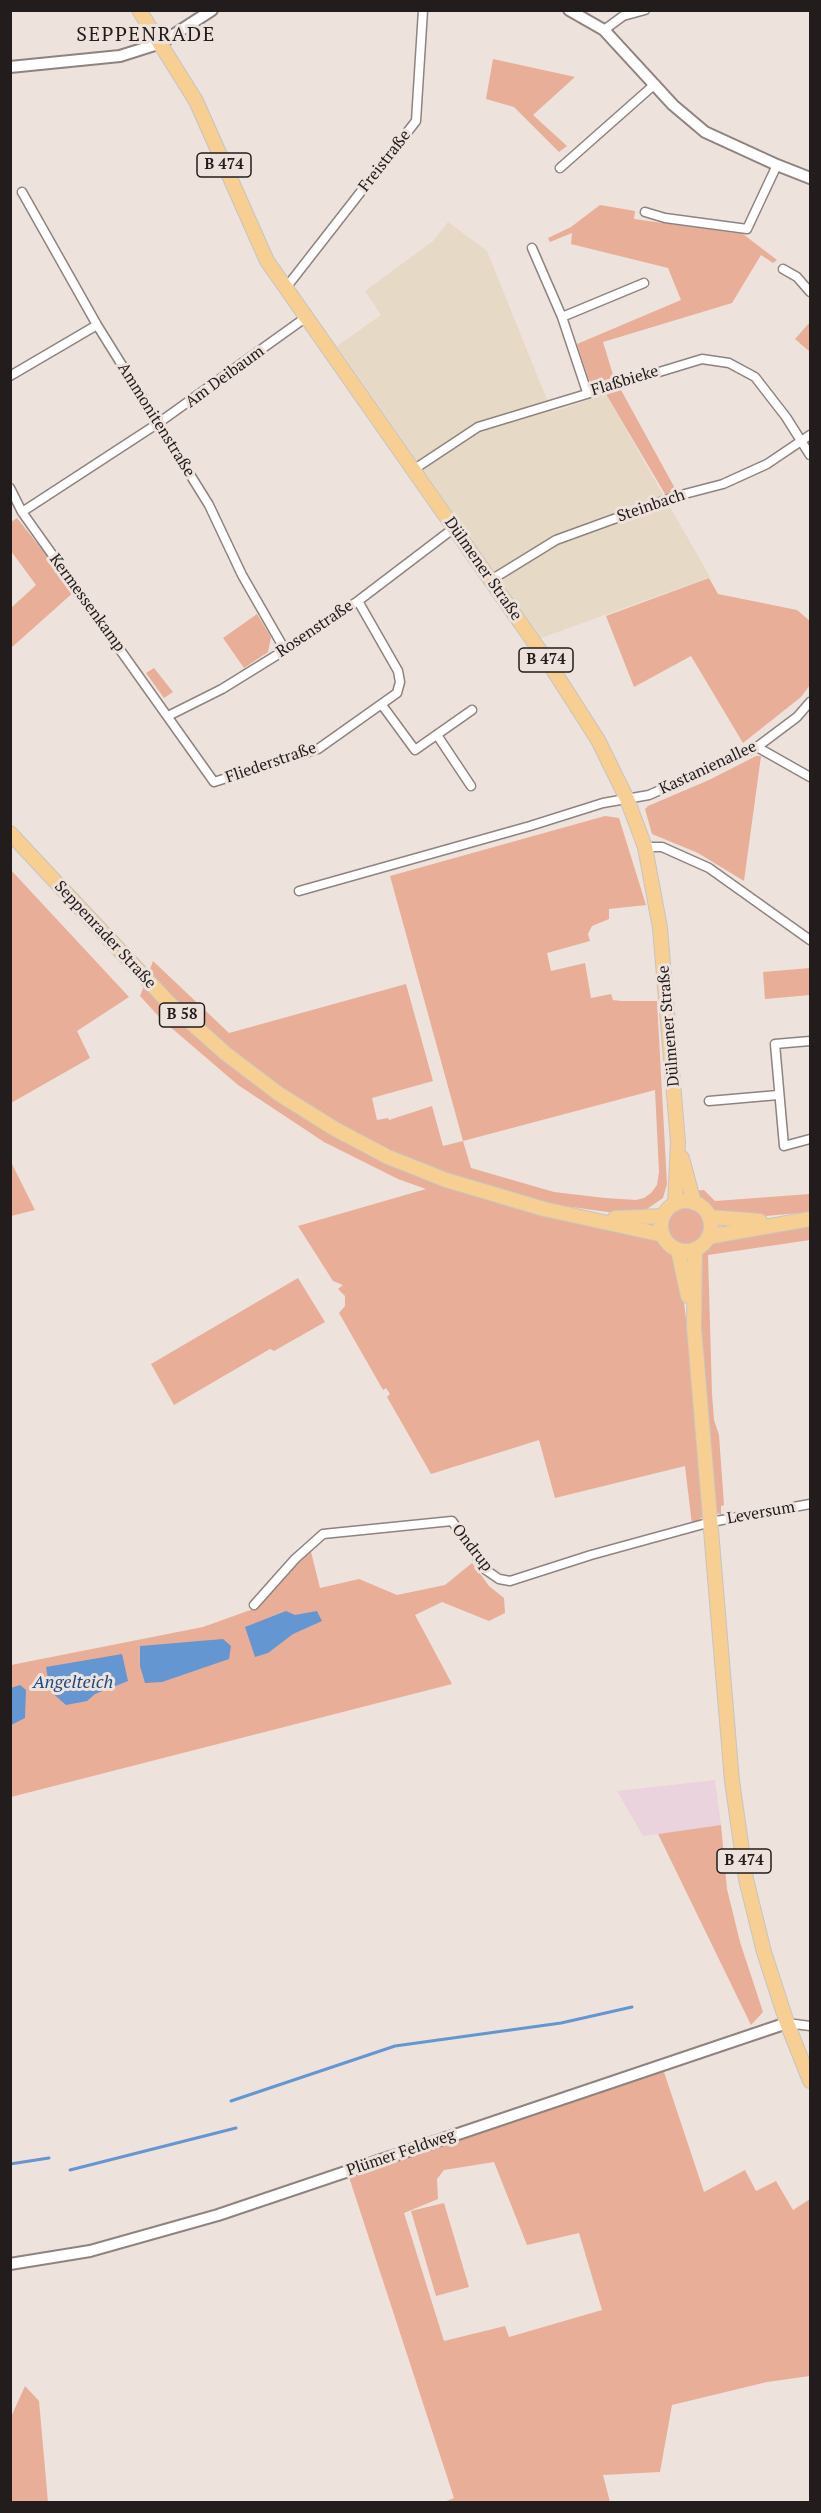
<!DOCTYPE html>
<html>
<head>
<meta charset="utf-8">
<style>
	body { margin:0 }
	#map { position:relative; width:821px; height:2513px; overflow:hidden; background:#eee2dd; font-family:"PT Serif",serif }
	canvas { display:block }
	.frame { position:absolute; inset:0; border:12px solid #221d1c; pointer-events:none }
</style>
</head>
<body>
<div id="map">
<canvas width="821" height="2513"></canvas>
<div class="frame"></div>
</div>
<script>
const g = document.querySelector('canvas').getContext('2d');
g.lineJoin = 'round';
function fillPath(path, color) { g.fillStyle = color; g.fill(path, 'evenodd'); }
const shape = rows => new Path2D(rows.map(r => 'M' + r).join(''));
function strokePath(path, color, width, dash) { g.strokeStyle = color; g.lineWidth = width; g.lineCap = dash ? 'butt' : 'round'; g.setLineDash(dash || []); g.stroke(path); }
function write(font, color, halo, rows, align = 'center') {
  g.font = font + ' "PT Serif",serif'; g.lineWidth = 6; g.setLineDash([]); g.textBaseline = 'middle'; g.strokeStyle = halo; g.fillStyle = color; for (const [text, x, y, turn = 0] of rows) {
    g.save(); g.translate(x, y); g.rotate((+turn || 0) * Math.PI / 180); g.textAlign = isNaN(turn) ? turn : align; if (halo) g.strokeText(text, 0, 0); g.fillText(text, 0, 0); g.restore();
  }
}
fillPath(shape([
	[448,222,487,251,552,412,606,394,710,577,541,638,337,346,381,315,365,291,433,241]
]), '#e6d9c5');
fillPath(shape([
	[715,1780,721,1825,658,1834,643,1836,617,1791]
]), '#ebd3dd');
fillPath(shape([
	[493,59,575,77,533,115,567,146,559,152,514,107,486,99],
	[600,205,635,211,634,219,743,234,777,260,773,263,761,255,732,303,603,342,614,378,592,383,589,380,577,344,681,300,668,268,571,244,572,233,550,242,548,238,571,227],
	[810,322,810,352,795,339],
	[621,390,677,492,665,494,606,394],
	[17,518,75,591,11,648,11,608,36,585,11,551,11,522],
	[709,578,718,594,797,610,810,621,810,685,801,697,743,743,691,656,634,687,606,616],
	[257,614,271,637,268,652,244,668,223,638],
	[154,668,173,692,164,698,146,673],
	[756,756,761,756,744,881,698,853,652,834,645,809,648,806,709,780],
	[605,816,619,818,646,905,609,909,609,919,592,926,588,934,590,941,547,953,551,971,585,963,591,998,611,994,613,1000,621,1001,657,1001,667,1184,663,1198,644,1211,623,1214,549,1204,444,1173,386,1149,309,1106,264,1076,210,1033,148,974,153,961,229,1033,406,984,433,1081,372,1098,377,1120,388,1118,389,1120,432,1106,443,1146,463,1141,390,876],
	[655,1090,659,1172,657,1185,651,1193,644,1198,636,1200,605,1198,554,1192,471,1168,463,1141],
	[10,869,129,997,77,1031,90,1058,11,1103],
	[810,968,810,995,765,999,763,972],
	[144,986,215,1052,453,1189,525,1211,656,1238,676,1259,680,1270,691,1359,704,1515,700,1519,692,1525,685,1466,555,1498,539,1440,431,1474,387,1397,390,1394,386,1388,383,1390,339,1313,345,1306,345,1296,338,1289,343,1285,333,1281,298,1226,426,1189,398,1179,324,1142,238,1085,161,1019,140,996],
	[10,1160,35,1210,11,1216,10,1216],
	[704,1190,715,1201,810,1194,810,1212,755,1217,716,1213,694,1191],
	'668 1226a18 18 0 1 1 36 0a18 18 0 1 1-36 0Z',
	[810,1225,810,1240,708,1255,712,1394,714,1420,719,1435,724,1505,721,1506,721,1515,714,1511,700,1336,699,1259,711,1243],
	[298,1278,325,1322,274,1351,270,1349,174,1405,151,1364],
	[310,1548,320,1588,359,1579,397,1595,445,1585,472,1563,489,1586,504,1598,505,1613,489,1621,442,1602,415,1615,452,1684,11,1797,11,1665,203,1627,256,1608],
	[721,1825,727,1889,740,1942,763,2012,751,2025,658,1834],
	[663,2069,704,2192,745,2170,756,2191,776,2181,793,2210,810,2199,810,2376,767,2382,672,2405,660,2472,603,2475,610,2502,444,2502,454,2498,349,2177],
	[494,2162,527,2245,579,2233,602,2310,509,2337,505,2326,444,2341,404,2213,438,2199,437,2179,444,2170],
	[444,2203,469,2287,436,2296,411,2211],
	[25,2386,39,2401,48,2502,11,2502,11,2417]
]), '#e8ae97');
fillPath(shape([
	[286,1611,295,1615,317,1611,322,1621,293,1634,268,1653,255,1657,245,1627],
	[223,1639,231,1646,229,1659,162,1682,145,1683,140,1666,140,1646],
	[122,1654,128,1681,95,1694,87,1701,66,1705,50,1691,46,1667],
	[20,1685,26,1690,25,1718,11,1725,11,1688]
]), '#6496d2');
strokePath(shape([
	[231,2101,395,2046,561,2023,632,2007],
	[10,2164,49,2158],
	[70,2170,236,2128]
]), '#6496d2', 3);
const minor = shape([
	[604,30,623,16,645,10],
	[560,168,655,84],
	[22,192,97,325,209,505,242,575,285,650],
	[645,212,665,218,747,229,777,165],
	[532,248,562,317,587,392],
	[783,269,797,277,810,292],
	[285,289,416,121,423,10],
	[562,317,644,283],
	[10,376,97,325],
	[413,470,478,427,702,359,729,363,755,377,786,417,810,455],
	[10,488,22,512,214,782,318,749,397,693,400,682,398,671,358,601],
	[22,512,157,424,305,318],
	[491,580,556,540,677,496,723,484,767,464,810,435],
	[382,705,415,750,472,710],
	[168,716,222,689,285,650,358,601,454,528],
	[437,735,471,786],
	[757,747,810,777],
	[645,847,662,847,709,868,810,940],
	[299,891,530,826,603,803,649,795,757,747,797,717,810,702],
	[810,1041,775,1044,784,1146,810,1139],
	[709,1101,778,1095],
	[254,1605,295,1559,323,1534,452,1521,486,1570,499,1579,510,1581,591,1555,711,1522,810,1504],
	[787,2023,810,2026]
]);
const tertiary = shape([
	[569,10,604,30,673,105,705,132,777,165,810,178],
	[10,67,120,56,161,43,212,10],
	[10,2264,90,2251,218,2215,787,2023]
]);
const primary = shape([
	[139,10,196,101,267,261,550,665,598,740,627,799,645,847,660,928,678,1142,675,1204],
	[10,833,169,1003,225,1053,279,1094,335,1129,388,1157,446,1180,544,1209,663,1235],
	[682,1158,694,1203],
	'661 1226a25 25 0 1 1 50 0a25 25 0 1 1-50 0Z',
	[709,1217,760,1221],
	[615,1218,663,1216],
	[708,1237,810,1219],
	[695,1249,694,1327,732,1781,746,1879,764,1952,787,2023,810,2081],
	[678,1250,688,1296]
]);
strokePath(minor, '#8e837f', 11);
strokePath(tertiary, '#8e837f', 14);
strokePath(primary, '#c6c4c4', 16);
strokePath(minor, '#fff', 8);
strokePath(tertiary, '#fff', 10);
strokePath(primary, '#f7cf92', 14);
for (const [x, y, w] of [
	[224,165,54],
	[546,660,54],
	[182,1015,45],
	[744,1861,54]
]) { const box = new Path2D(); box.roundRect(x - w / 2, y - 12, w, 24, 4.5); g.fillStyle = '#eee2dd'; g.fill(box); strokePath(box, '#221d1c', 1.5); }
write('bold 15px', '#221d1c', null, [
	["B 474",224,165],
	["B 474",546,660],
	["B 58",182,1015],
	["B 474",744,1861]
]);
write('16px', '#221d1c', '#eee2dd', [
	["Freistraße",385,161,-52],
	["Am Deibaum",225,377,-36],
	["Flaßbieke",625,381,-17],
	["Ammonitenstraße",156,420,58],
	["Steinbach",651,506,-19],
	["Dülmener Straße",483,569,55],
	["Kermessenkamp",87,603,54],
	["Rosenstraße",315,629,-34],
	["Fliederstraße",271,763,-19],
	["Kastanienallee",708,768,-25],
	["Seppenrader Straße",105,935,47],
	["Dülmener Straße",669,1026,-95],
	["Leversum",761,1513,-10],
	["Ondrup",472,1548,52],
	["Plümer Feldweg",401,2153,-19]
]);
write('italic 18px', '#194c84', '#eee2dd', [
	["Angelteich",73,1683]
]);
g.letterSpacing = '1.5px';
write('20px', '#221d1c', '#eee2dd', [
	["SEPPENRADE",146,35]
]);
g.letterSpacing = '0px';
</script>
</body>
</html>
